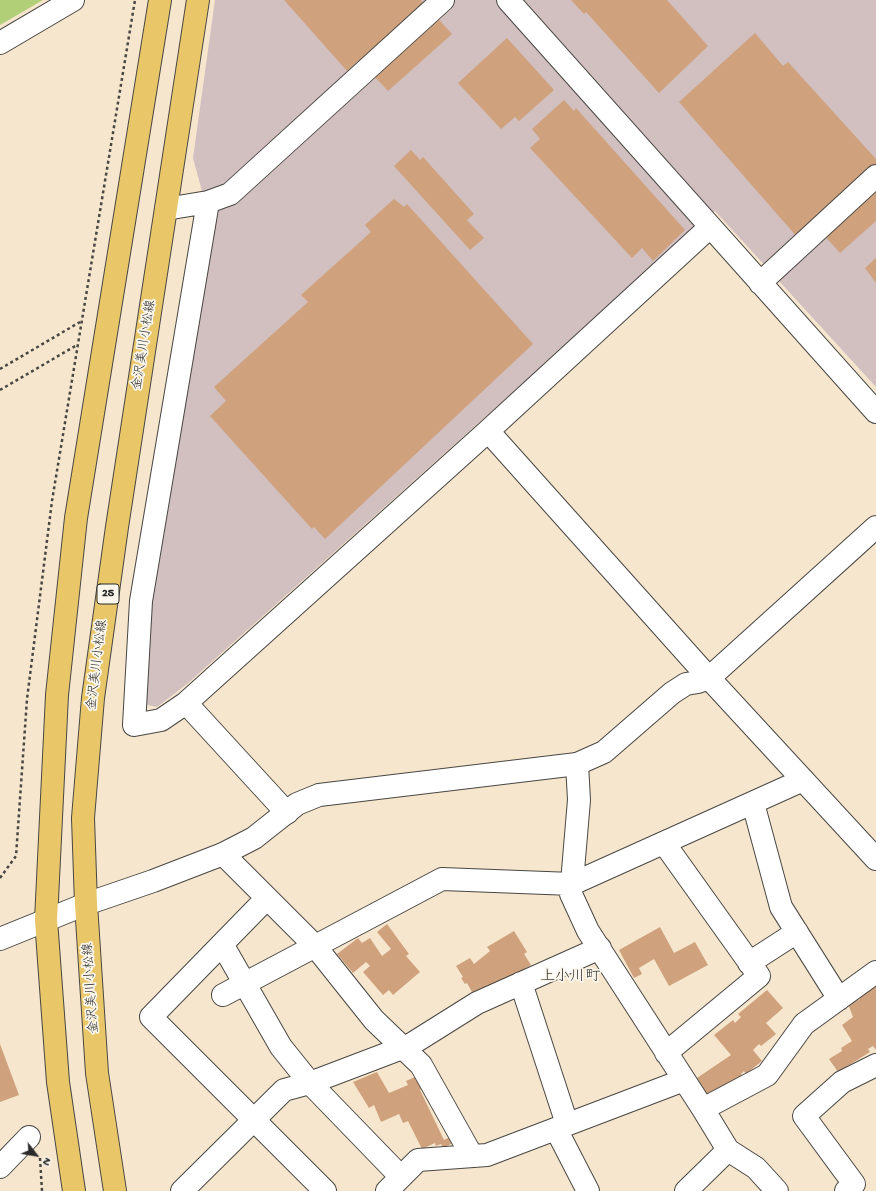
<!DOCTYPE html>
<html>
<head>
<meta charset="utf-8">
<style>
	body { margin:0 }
	#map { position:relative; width:876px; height:1191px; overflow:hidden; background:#f6e6ce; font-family:"Gochi Hand",sans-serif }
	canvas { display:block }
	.north { position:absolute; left:16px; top:1135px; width:40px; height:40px; -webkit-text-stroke:3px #fbf7ec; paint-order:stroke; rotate:121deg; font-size:11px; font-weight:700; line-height:16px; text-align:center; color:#2b2b2b }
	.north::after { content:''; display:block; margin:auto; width:14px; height:18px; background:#2b2b2b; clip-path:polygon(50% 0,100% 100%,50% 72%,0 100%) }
</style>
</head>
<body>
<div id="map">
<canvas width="876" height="1191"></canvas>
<div class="north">N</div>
</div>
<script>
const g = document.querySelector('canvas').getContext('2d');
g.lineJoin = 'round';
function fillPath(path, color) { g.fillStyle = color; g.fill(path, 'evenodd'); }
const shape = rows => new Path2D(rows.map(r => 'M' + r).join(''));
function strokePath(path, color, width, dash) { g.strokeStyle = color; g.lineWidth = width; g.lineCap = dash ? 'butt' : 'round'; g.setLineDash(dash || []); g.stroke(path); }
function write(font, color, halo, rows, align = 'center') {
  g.font = font + ' "Gochi Hand","Klee One",sans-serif'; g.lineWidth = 3.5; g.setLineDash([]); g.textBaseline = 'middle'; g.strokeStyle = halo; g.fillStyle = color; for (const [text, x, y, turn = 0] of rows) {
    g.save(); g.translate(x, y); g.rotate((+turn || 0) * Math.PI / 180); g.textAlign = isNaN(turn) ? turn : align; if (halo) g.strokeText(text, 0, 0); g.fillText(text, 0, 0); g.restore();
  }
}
fillPath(shape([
	[215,0,876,0,876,387,715,211,187,684,157,707,143,704,150,601,212,228,193,158]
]), '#d2bfc0');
fillPath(shape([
	[0,0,43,0,0,25]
]), '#b0cf76');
fillPath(shape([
	[284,0,421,0,452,34,388,91,359,60,347,71],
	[571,0,667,0,708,46,659,93,586,12,584,14],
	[755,33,783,66,788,62,876,159,876,221,840,253,814,224,798,238,679,102],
	[507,38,554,90,519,121,515,117,501,129,458,83],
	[564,100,574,111,576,108,685,230,653,261,642,248,632,258,530,148,540,139,532,129],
	[411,150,420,160,423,157,474,214,467,220,484,238,470,250,394,166],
	[394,199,404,207,407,204,533,344,325,539,314,527,312,529,210,416,226,401,214,387,308,302,301,295,371,232,365,225],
	[876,258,876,283,865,268],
	[387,924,409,954,406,956,420,972,393,995,389,990,383,995,363,972,370,966,366,962,353,973,337,954,358,938,362,943,370,938,382,956,391,949,377,932],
	[660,927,674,953,695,942,708,965,669,986,654,959,639,968,642,974,634,978,619,950],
	[514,931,527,952,524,954,531,965,507,980,493,993,488,985,473,994,467,983,465,984,461,978,463,977,456,966,470,958,474,964,490,951,487,947],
	[876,986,876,1050,873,1046,868,1049,870,1052,838,1072,829,1059,842,1051,841,1048,852,1041,842,1025,853,1017,848,1004,860,999,858,995],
	[767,990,783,1008,766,1023,776,1034,761,1046,759,1044,753,1050,762,1061,746,1074,744,1071,741,1074,745,1078,710,1099,697,1078,731,1055,714,1035,733,1020,735,1023,741,1017,738,1014],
	[0,1044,19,1095,0,1102],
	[377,1072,389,1093,408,1085,406,1081,415,1077,416,1081,419,1080,423,1088,420,1090,444,1140,450,1137,453,1143,443,1148,441,1144,436,1146,435,1143,422,1149,408,1121,403,1123,399,1114,381,1122,374,1105,369,1108,353,1082]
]), '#cfa27d');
const minor = shape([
	[508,0,876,412],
	[0,43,73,0],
	[166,209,208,202,230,194,443,0],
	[760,283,876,176],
	[488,431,709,678,876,527],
	[186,703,161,720,134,725,141,601,208,202],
	[577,764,579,800,571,894,588,931,703,1109,728,1150,756,1168,777,1191],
	[753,803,781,907,839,999],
	[287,813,186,703,488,431,710,227],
	[664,843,759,976,666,1053],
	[223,854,315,946,374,1020,421,1065,472,1156],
	[267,898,151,1017,325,1191],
	[222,944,281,1047,310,1083,401,1177],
	[749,963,797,932],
	[521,983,567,1124],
	[223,995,442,879,572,884,803,780],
	[703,1109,767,1075,804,1024,876,972],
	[556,1129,588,1191],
	[0,1167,29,1137],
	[182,1191,284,1090,310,1083,410,1045,477,1003,600,948],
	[387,1191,418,1160,487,1155,684,1080],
	[686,1191,728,1150],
	[846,1191,854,1184,804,1116,842,1082,876,1065]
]);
const tertiary = shape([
	[0,939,86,904,153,881,223,854,254,838,297,804,319,795,577,764,604,752,672,693,686,684,698,682,709,678,876,859]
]);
const primary = shape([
	[74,1191,58,1082,46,920,57,695,76,518,160,0],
	[115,1191,97,1073,86,904,83,818,93,698,117,527,198,0]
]);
strokePath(minor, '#494743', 24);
strokePath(tertiary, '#494743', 24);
strokePath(primary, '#494743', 24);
strokePath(shape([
	[0,369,80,322],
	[0,390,77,345],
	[0,878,16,856,27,699,52,501,135,0],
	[40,1158,42,1191]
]), '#494743', 2.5, [3, 3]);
strokePath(minor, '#fff', 22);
strokePath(tertiary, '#fff', 22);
strokePath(primary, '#e9c769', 22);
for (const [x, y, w] of [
	[108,594,22]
]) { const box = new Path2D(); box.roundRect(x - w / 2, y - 10, w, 20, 3); g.fillStyle = '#fbf7ec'; g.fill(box); strokePath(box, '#2b2b2b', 1); }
write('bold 12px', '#2b2b2b', null, [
	["25",108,594]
]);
write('13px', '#2b2b2b', '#fbf7ec', [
	["金沢美川小松線",145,345,-81],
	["金沢美川小松線",98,665,-83],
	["金沢美川小松線",92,988,-94]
]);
write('15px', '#2b2b2b', '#fbf7ec', [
	["上小川町",570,978]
]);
</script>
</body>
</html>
